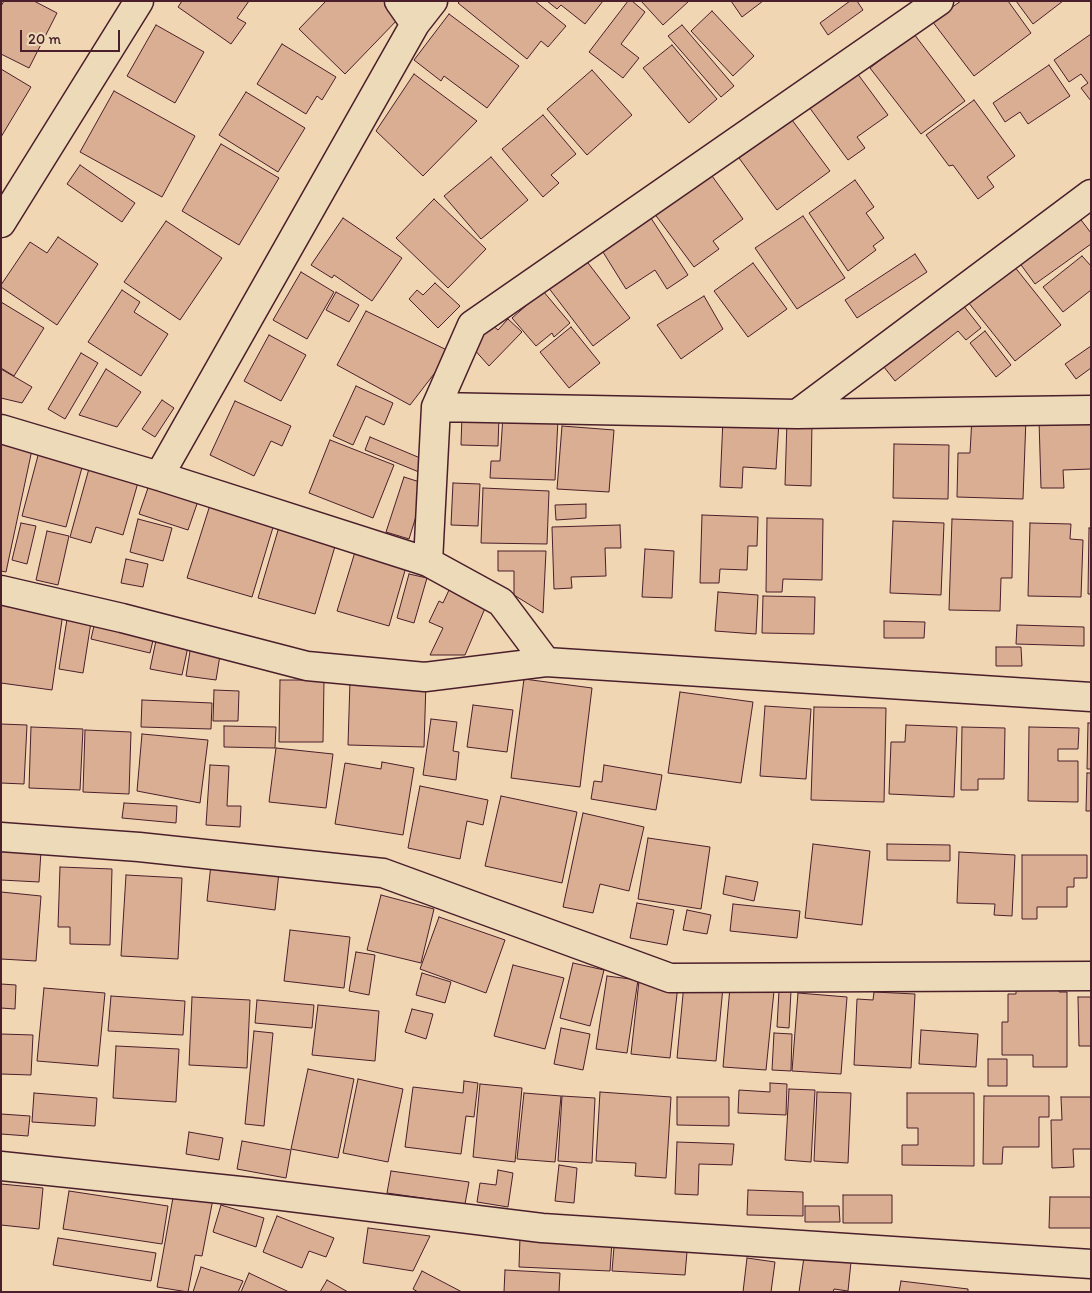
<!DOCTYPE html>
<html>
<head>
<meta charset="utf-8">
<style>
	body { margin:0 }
	#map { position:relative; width:1092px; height:1293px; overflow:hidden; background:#f0d6b3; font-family:Itim,sans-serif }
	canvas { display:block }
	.frame { position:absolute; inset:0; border:2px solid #4a1f2b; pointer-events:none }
	.scale { position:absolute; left:20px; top:30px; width:100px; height:22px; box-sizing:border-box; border:2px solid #4a1f2b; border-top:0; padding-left:6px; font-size:15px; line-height:18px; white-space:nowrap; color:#4a1f2b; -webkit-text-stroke:4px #ecdab8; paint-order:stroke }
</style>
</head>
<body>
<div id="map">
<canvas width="1092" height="1293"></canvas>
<div class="frame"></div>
<div class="scale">20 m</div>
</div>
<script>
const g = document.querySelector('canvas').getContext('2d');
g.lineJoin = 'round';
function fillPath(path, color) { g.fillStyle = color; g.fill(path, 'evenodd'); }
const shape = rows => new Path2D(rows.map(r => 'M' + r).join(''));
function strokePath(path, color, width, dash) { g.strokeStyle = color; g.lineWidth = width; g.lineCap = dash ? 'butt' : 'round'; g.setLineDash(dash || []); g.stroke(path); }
const building = shape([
	[4,1,34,1,57,13,29,68,1,54,1,6,4,1],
	[182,1,249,1,237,18,246,23,231,44,178,7,182,1],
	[326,1,383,1,400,17,345,74,299,29,326,1],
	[460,1,535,1,566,26,548,47,541,41,527,59,458,3,460,1],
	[547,1,603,1,585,24,561,5,557,9,547,1],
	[628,1,632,1,645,12,621,44,639,58,623,78,589,52,628,1],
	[641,1,689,1,663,25,641,1],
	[731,1,763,1,742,17,731,1],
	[850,1,857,1,863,10,828,35,820,23,850,1],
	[961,1,1008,1,1031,33,974,76,932,21,961,1],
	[1016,1,1063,1,1033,24,1016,1],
	[712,11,754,56,733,76,691,31,712,11],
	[449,14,519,66,487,108,444,76,441,81,414,60,449,14],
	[156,25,204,52,175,103,127,76,156,25],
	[682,25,734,86,721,97,668,36,682,25],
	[914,34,965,101,921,134,870,68,914,34],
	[1091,34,1091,101,1081,88,1088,83,1081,74,1069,82,1054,60,1091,34],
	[282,44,336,77,322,100,317,96,306,114,257,84,282,44],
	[672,45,717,99,689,123,643,68,672,45],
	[1049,65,1070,96,1028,124,1020,112,1005,122,993,103,1049,65],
	[1,69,31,87,1,137,1,69],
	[592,70,632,115,587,155,547,109,592,70],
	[857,73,888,115,857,137,865,148,848,160,809,107,857,73],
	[414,74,477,121,423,176,376,131,414,74],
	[114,91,195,136,162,197,80,152,114,91],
	[246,92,305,128,278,172,219,135,246,92],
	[974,100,1015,156,987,177,994,187,978,199,953,165,949,166,926,135,974,100],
	[543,115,576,154,551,175,559,183,543,197,502,149,543,115],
	[792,120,830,171,777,210,739,158,792,120],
	[221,144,279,178,239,245,182,211,221,144],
	[491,157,528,200,481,239,444,196,491,157],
	[80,165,135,203,122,222,67,184,80,165],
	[707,169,743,219,713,241,719,249,694,267,651,209,707,169],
	[855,180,874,207,866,213,884,238,873,246,876,250,848,271,809,213,855,180],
	[434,199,486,249,448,288,396,238,434,199],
	[647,212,688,275,667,289,655,270,626,289,598,244,647,212],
	[1075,212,1091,233,1091,244,1035,284,1016,258,1075,212],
	[803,216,845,278,797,309,755,248,803,216],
	[343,218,402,258,372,301,334,275,332,278,311,265,343,218],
	[166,221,222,258,180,320,124,282,166,221],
	[58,237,98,264,57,325,1,287,1,285,30,242,47,253,58,237],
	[915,254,927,272,857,318,845,300,915,254],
	[1082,256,1091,266,1091,290,1063,312,1043,287,1082,256],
	[585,259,630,318,593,346,548,287,585,259],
	[753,263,787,309,748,337,714,291,753,263],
	[1014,266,1061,325,1015,361,968,302,1014,266],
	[301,272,334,292,307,339,273,320,301,272],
	[435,283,460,306,438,328,409,299,417,290,423,295,435,283],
	[122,290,140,302,134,312,168,334,141,376,88,342,122,290],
	[543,291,570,323,554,337,552,333,536,346,512,318,543,291],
	[336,292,359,305,349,322,326,310,336,292],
	[704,296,723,329,681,359,657,325,704,296],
	[959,300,981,328,966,340,958,331,895,381,880,362,959,300],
	[1,302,44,328,14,376,1,368,1,302],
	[366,311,451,352,410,405,337,365,366,311],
	[508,319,522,332,489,366,472,347,491,324,498,330,508,319],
	[571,327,600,363,569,388,540,352,571,327],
	[985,331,1011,365,996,377,970,343,985,331],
	[269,335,306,355,281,401,244,381,269,335],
	[1091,346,1091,368,1076,379,1065,364,1091,346],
	[81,353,98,363,65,419,48,409,81,353],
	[1,369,32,387,22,403,1,398,1,369],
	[106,369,141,392,117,427,79,415,106,369],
	[356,386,393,403,384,425,366,416,353,445,333,436,356,386],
	[162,400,174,408,155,437,142,429,162,400],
	[235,401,291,426,282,446,271,441,254,476,210,455,235,401],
	[462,415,499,416,498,446,461,445,462,415],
	[503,416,558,419,555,480,490,478,491,461,500,461,503,416],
	[972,417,1026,418,1023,499,957,497,958,453,970,453,972,417],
	[1091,418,1091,469,1063,470,1064,488,1041,488,1039,420,1091,418],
	[723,419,779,422,776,469,743,467,742,488,720,487,723,419],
	[787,421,812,421,811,486,785,485,787,421],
	[562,426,614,430,609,492,557,489,562,426],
	[1,435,33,445,6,572,1,571,1,435],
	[370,437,425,460,419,472,365,450,370,437],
	[330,440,394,465,373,518,309,493,330,440],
	[894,444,949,445,948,499,893,498,894,444],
	[40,448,84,460,66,527,22,516,40,448],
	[90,465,139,479,123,535,96,527,91,543,70,537,90,465],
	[404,477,426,484,409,539,386,532,404,477],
	[453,483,480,484,478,526,451,525,453,483],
	[149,485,198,501,188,530,139,514,149,485],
	[483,488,549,491,547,544,481,543,483,488],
	[586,504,586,518,556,520,555,505,586,504],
	[210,505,274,524,252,597,187,578,210,505],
	[702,515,758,517,757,546,748,546,747,570,720,569,719,583,700,583,702,515],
	[767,518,823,519,822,580,783,579,782,592,766,592,767,518],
	[138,519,172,528,163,561,130,552,138,519],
	[952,519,1013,521,1012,578,1001,578,1000,611,949,610,952,519],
	[893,521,944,523,941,595,890,593,893,521],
	[21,523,36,526,27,564,12,560,21,523],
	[1030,523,1071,524,1070,539,1083,540,1081,597,1028,596,1030,523],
	[620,525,621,548,605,548,606,576,571,577,572,588,554,589,552,527,620,525],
	[279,527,336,543,315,614,258,598,279,527],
	[1089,528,1091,528,1091,594,1088,594,1089,528],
	[47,531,69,536,58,585,36,580,47,531],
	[645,549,674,551,672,598,642,597,645,549],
	[498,551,546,551,543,613,514,595,514,571,498,571,498,551],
	[355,552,406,567,389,626,337,611,355,552],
	[126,559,148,564,143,587,121,583,126,559],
	[409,574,427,578,414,623,397,618,409,574],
	[449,590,486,606,465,655,430,655,443,628,429,622,439,601,443,603,449,590],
	[718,592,758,595,756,634,715,631,718,592],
	[763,596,815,597,814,634,762,633,763,596],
	[1,604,63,613,52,690,1,683,1,604],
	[68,613,92,616,83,673,59,669,68,613],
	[96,617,155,632,150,653,91,639,96,617],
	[884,621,925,622,924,638,884,638,884,621],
	[1017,625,1084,627,1084,646,1016,644,1017,625],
	[157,636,189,642,182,675,150,669,157,636],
	[191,645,221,649,216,680,186,676,191,645],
	[996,647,1021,647,1022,666,996,666,996,647],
	[524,679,592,688,580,787,511,778,524,679],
	[280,680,324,680,323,742,279,742,280,680],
	[350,681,426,682,424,747,348,745,350,681],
	[214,690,239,691,238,721,213,721,214,690],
	[680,692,753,702,741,783,668,773,680,692],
	[142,700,212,703,211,729,141,727,142,700],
	[473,705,513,710,507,752,467,747,473,705],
	[765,706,811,709,806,779,760,776,765,706],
	[814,707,886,708,884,802,811,800,814,707],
	[431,719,457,722,453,751,459,752,456,780,423,775,431,719],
	[1088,723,1091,723,1091,769,1087,769,1088,723],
	[1,724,27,725,24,784,1,783,1,724],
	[906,725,957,727,954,797,889,794,891,742,905,742,906,725],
	[224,726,276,727,275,748,224,747,224,726],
	[31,727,83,729,80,790,29,788,31,727],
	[962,727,1005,728,1004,779,978,779,978,790,961,790,962,727],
	[1029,727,1079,728,1078,749,1058,749,1058,761,1078,761,1078,802,1028,801,1029,727],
	[85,730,131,732,129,794,83,792,85,730],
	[142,734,208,740,200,803,137,791,142,734],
	[276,748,333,754,326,808,269,802,276,748],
	[382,762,414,768,403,835,335,824,345,763,381,769,382,762],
	[210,765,229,766,227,806,241,806,240,827,206,825,210,765],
	[604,765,662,775,656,810,591,799,594,781,602,782,604,765],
	[1087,773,1091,773,1091,811,1086,811,1087,773],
	[420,786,488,800,483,825,467,821,460,859,408,848,420,786],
	[501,796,577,812,562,883,485,866,501,796],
	[124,803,177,806,176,823,122,818,124,803],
	[583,813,644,827,629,891,600,884,593,913,563,907,583,813],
	[648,838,710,847,701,909,638,899,648,838],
	[813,844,870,851,862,925,805,918,813,844],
	[887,844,950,845,950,861,887,860,887,844],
	[1,849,41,851,39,882,1,880,1,849],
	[959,852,1015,855,1012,916,994,915,995,904,957,903,959,852],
	[1022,855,1087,855,1087,878,1074,878,1074,887,1067,887,1067,907,1037,907,1037,919,1022,919,1022,855],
	[211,864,279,872,275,910,207,901,211,864],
	[60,867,112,869,110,945,70,944,70,927,58,927,60,867],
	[126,875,182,878,178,959,121,956,126,875],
	[726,876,758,882,754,901,723,894,726,876],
	[1,892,41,896,36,961,1,959,1,892],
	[381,895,434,909,421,963,367,950,381,895],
	[637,903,674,910,667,945,630,938,637,903],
	[733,904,800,911,797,938,730,931,733,904],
	[687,910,711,915,707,934,683,930,687,910],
	[439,917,505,940,486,993,420,969,439,917],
	[290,930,350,937,344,988,284,981,290,930],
	[356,952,375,955,369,995,349,991,356,952],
	[573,963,604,970,590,1026,560,1018,573,963],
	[513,965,564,978,545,1049,494,1036,513,965],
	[422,973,451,982,445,1003,416,995,422,973],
	[607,976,638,980,627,1053,596,1049,607,976],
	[639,981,678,985,670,1058,631,1054,639,981],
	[1016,983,1059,983,1059,992,1067,992,1067,1067,1033,1067,1033,1055,1002,1055,1002,1022,1008,1022,1008,994,1016,994,1016,983],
	[1,984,16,985,15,1009,1,1008,1,984],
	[684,984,723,987,716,1061,677,1058,684,984],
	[730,987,774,991,766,1070,723,1067,730,987],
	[44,988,105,993,98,1066,37,1061,44,988],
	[779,991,791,991,789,1028,777,1027,779,991],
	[874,992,915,994,911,1068,854,1065,857,999,873,1000,874,992],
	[798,993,847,997,841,1074,792,1071,798,993],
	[111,996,185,1001,183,1035,108,1031,111,996],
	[192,997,250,1000,247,1068,189,1065,192,997],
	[1078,997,1091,997,1091,1046,1079,1046,1078,997],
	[257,1000,314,1005,312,1028,255,1023,257,1000],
	[318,1005,379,1011,375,1061,312,1055,318,1005],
	[412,1009,433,1014,426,1039,405,1032,412,1009],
	[561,1028,590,1034,583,1070,554,1064,561,1028],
	[921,1030,978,1034,976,1067,919,1064,921,1030],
	[254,1031,273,1033,264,1126,245,1124,254,1031],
	[774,1033,792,1034,791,1071,772,1070,774,1033],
	[1,1034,33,1035,31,1075,1,1074,1,1034],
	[116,1046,179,1049,176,1102,113,1098,116,1046],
	[988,1059,1007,1059,1007,1086,988,1086,988,1059],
	[308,1069,354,1079,338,1158,291,1149,308,1069],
	[358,1079,403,1089,388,1162,343,1153,358,1079],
	[464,1081,478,1083,474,1117,466,1116,461,1154,405,1147,413,1087,463,1093,464,1081],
	[770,1083,787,1084,786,1115,738,1113,739,1090,770,1092,770,1083],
	[480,1084,522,1088,515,1162,473,1157,480,1084],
	[789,1089,815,1090,811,1162,785,1160,789,1089],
	[600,1092,671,1097,666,1178,635,1176,636,1163,596,1161,600,1092],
	[817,1092,851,1093,848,1163,814,1161,817,1092],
	[34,1093,97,1098,95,1126,32,1122,34,1093],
	[524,1093,561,1096,555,1162,517,1159,524,1093],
	[907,1093,974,1093,974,1166,902,1165,902,1145,918,1145,918,1128,907,1128,907,1093],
	[562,1096,595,1098,592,1163,558,1161,562,1096],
	[984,1096,1049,1096,1049,1117,1039,1117,1039,1147,1003,1147,1002,1164,983,1164,984,1096],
	[677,1097,729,1097,729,1126,677,1125,677,1097],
	[1061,1097,1091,1097,1091,1149,1073,1149,1074,1167,1052,1168,1051,1120,1062,1120,1061,1097],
	[1,1114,30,1116,28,1136,1,1134,1,1114],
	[189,1132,223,1138,219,1160,186,1154,189,1132],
	[242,1141,291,1150,286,1178,237,1169,242,1141],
	[677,1142,734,1144,732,1165,699,1164,698,1195,675,1194,677,1142],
	[559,1165,577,1168,574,1203,555,1201,559,1165],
	[498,1170,513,1173,508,1207,477,1202,480,1183,496,1185,498,1170],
	[391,1171,469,1182,465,1204,387,1193,391,1171],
	[1,1184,43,1188,39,1229,1,1225,1,1184],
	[748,1190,803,1192,803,1216,747,1215,748,1190],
	[69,1191,168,1206,162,1244,63,1229,69,1191],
	[174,1192,213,1199,202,1256,195,1255,188,1292,157,1287,174,1192],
	[843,1195,892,1195,892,1223,843,1223,843,1195],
	[1050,1197,1091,1197,1091,1228,1049,1228,1050,1197],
	[221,1205,264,1218,256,1247,213,1232,221,1205],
	[805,1206,839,1206,840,1222,805,1222,805,1206],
	[277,1216,334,1238,326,1257,309,1251,302,1268,263,1252,277,1216],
	[368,1228,430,1236,413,1271,363,1263,368,1228],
	[520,1237,612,1241,610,1271,519,1267,520,1237],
	[58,1238,156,1253,151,1281,53,1265,58,1238],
	[614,1247,687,1252,685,1275,612,1271,614,1247],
	[804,1257,851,1262,848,1291,834,1289,833,1292,799,1292,804,1257],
	[747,1258,775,1262,771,1292,743,1292,747,1258],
	[201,1267,243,1281,238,1292,193,1292,201,1267],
	[505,1270,560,1273,559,1292,504,1292,505,1270],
	[422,1271,462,1292,418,1292,413,1289,422,1271],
	[249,1273,289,1292,241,1292,249,1273],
	[327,1280,348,1292,320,1292,327,1280],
	[901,1281,968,1289,968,1292,899,1292,901,1281]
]);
fillPath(building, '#daae92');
strokePath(building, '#4a1f2b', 1);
const street = shape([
	[399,1,415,24],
	[1,223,139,1],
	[436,407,797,414,1091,410],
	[797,414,1091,194],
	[1,429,159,476,428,562,501,602,546,662],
	[159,476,415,24,433,1],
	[428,562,436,407,472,325,939,1],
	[1,590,122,618,307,666,425,677,546,662,1091,697],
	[1,837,139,847,383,873,670,978,1091,976],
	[1,1166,250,1192,542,1228,1091,1264]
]);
strokePath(street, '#4a1f2b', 31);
strokePath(street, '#ecdab8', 28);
</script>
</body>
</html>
